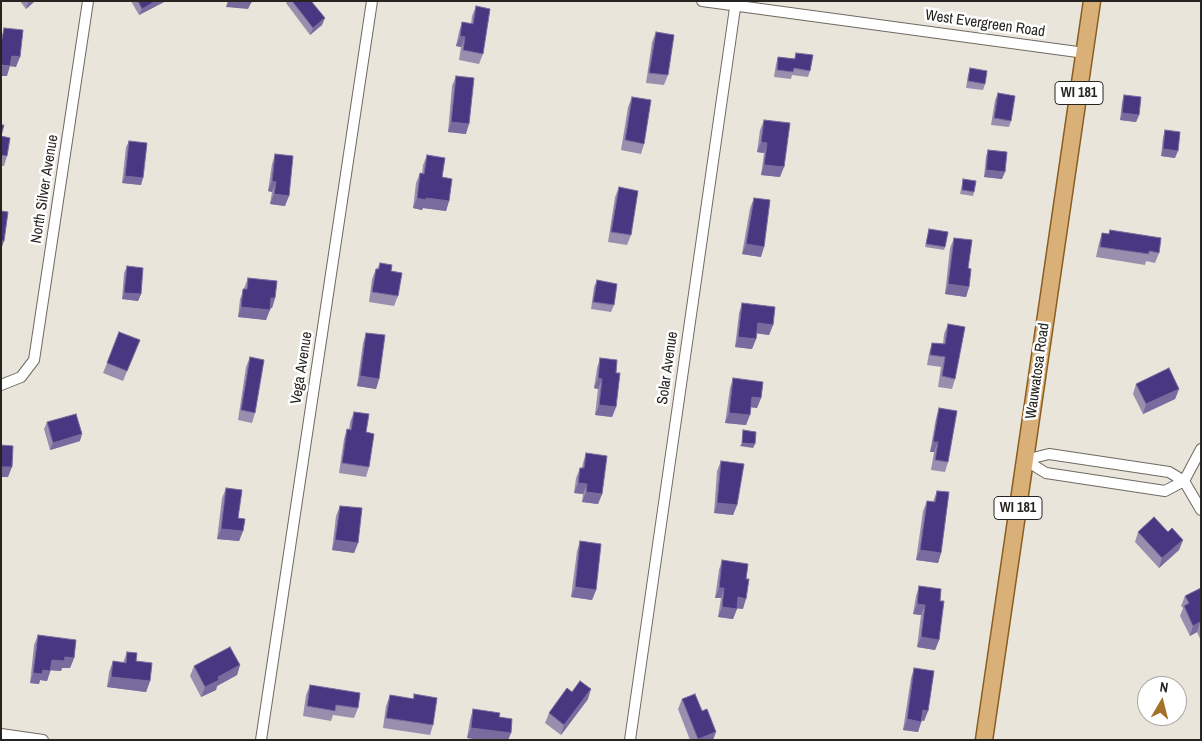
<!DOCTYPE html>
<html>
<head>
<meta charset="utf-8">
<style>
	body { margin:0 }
	#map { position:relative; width:1202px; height:741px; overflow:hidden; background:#eae5db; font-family:"Archivo Narrow",sans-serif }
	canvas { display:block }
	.frame { position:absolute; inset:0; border:2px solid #262420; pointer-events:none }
	.north { position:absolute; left:1137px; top:676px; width:50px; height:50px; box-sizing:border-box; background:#fff; border:1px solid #a8a7a6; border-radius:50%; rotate:8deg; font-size:14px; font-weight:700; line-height:20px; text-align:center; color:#262420 }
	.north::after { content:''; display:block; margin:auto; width:18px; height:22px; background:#a47128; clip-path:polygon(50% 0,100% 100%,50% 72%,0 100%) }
</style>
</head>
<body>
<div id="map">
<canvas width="1202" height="741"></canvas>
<div class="frame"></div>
<div class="north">N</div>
</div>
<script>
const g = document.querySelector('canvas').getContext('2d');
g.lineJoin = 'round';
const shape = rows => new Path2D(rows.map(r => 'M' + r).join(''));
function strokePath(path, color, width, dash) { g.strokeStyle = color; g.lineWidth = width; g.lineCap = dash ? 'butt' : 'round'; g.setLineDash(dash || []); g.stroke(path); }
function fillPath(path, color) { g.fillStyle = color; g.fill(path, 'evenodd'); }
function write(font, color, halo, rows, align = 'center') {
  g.font = font + ' "Archivo Narrow",sans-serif'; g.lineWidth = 5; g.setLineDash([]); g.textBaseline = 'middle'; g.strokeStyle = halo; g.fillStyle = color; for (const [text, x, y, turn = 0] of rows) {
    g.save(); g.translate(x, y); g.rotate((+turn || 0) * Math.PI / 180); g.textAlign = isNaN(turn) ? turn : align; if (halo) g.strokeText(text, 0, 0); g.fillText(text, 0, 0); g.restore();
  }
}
const minor = shape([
	[702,1,1085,53],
	[1,385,21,377,34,360,88,1],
	[1025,460,1046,473,1165,491,1184,481,1201,449],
	[1025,460,1049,454,1169,472,1184,481,1201,510],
	[1,734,43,740],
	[261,740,372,1],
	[630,740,736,1]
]);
const primary = shape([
	[984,740,1092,1]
]);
strokePath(minor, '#6f6a61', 12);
strokePath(primary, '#895d1f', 19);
strokePath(minor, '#fff', 10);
strokePath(primary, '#d8b078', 16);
fillPath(shape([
	[20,1,35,1,26,9],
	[131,1,166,1,139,15],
	[287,1,311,1,322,25,310,35,286,3],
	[476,6,483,54,479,64,459,60,461,47,456,46,459,32,462,22,471,24,472,16],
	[656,32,668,75,664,85,646,83,652,42],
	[796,53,810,71,808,77,792,75,791,79,774,77,776,64,778,57,794,59],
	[970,68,985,84,983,90,966,88,968,75],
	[456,76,466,134,448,132,452,86],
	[998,93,1011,121,1009,127,991,125,995,100],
	[1124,95,1139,115,1136,122,1120,120,1122,102],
	[632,97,644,144,641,154,621,150,628,107],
	[764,120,780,177,761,175,764,153,757,152,760,130],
	[1,125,1,136,7,156,4,166,1,166],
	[1165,130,1175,158,1161,156,1163,137],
	[129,141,141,185,122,183,126,147],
	[988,150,1002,179,984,177,986,156],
	[275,154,285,206,270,204,272,192,268,191,272,164],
	[427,155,442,177,449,201,446,211,423,208,422,210,413,208,416,183,420,173,422,174,423,165],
	[963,179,974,192,973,196,960,194],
	[619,187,631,235,627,245,608,242,615,197],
	[754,198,761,257,742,254,750,208],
	[929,229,945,247,944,250,925,247],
	[1110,230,1159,253,1155,263,1146,261,1145,265,1096,257,1099,243,1102,233,1109,234],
	[954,238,968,268,969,287,966,297,945,294,950,248],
	[380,263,391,271,398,296,394,306,369,302,372,279,376,269,377,269],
	[127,266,141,294,138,301,122,299,124,273],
	[248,278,275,298,272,308,270,308,266,320,238,317,240,299],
	[597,280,614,305,611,312,591,309,594,287],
	[742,303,773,325,769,335,756,333,756,339,752,349,735,347,739,313],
	[948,324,955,379,952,389,938,387,941,367,927,365,929,353,932,343,943,344,944,334],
	[366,333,379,379,376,389,357,386,363,343],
	[136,350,123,381,103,373,107,363],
	[250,357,255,413,252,423,238,420,246,367],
	[600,358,616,373,616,407,612,417,595,415,598,389,594,388,597,368],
	[733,378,761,398,757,408,751,407,746,425,725,423,730,388],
	[1136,384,1179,389,1175,399,1143,414,1133,394],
	[939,408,948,462,945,472,931,470,934,452,930,452,936,418],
	[354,412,369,467,366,477,339,473,344,439,347,429,349,430,350,422],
	[47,422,80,441,50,450,44,429],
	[586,453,602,494,598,504,582,502,583,494,574,493,576,478,580,468,582,468,583,463],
	[721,461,737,505,733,515,714,513,717,471],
	[226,488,243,531,239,541,217,539,222,498],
	[937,491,941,553,938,563,916,560,923,511,927,501,933,502],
	[340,506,358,543,354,553,332,550,336,516],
	[1138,532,1168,532,1183,540,1179,550,1159,568,1135,542],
	[580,541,596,590,592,600,571,597,577,551],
	[722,560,743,609,737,608,733,619,718,617,721,598,715,598,719,570],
	[919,586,940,601,939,640,935,650,917,647,921,615,913,614,916,596],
	[1201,588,1201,641,1197,632,1190,636,1180,616,1183,608,1181,606,1185,596],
	[38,635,74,658,70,668,62,668,61,671,51,670,47,681,40,680,39,684,30,683,34,645],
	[127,652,150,681,146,692,107,687,109,672,113,661,123,663],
	[240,665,237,675,217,686,216,690,201,697,190,676,194,666],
	[914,668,928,711,924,721,922,720,918,732,903,730,911,678],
	[310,685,358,708,354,718,333,715,331,721,303,716,306,695],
	[414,694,433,725,430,735,383,728,386,706,390,695,413,699],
	[588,699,561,735,545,723,549,713],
	[682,699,713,740,690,740,678,709],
	[473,709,499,717,511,733,508,740,481,740,467,738,470,720]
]), '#9a8eae');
fillPath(shape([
	[29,1,35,1,26,9],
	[156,1,166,1,139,15,142,9],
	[228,1,239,1,251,3,248,9,226,7],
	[325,18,322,25,310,35,313,28],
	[460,36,465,37,461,47,456,46],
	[12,56,20,57,16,67,8,66],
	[1,65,10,66,7,76,1,76],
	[1122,113,1139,115,1136,122,1120,120],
	[451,122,469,124,466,134,448,132],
	[761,142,767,143,764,153,757,152],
	[1163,149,1178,151,1175,158,1161,156],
	[764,165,784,167,780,177,761,175],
	[986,170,1005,172,1002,179,984,177],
	[125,176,143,178,141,185,122,183],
	[272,181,276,182,272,192,268,191],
	[274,194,289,196,285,206,270,204],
	[417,198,426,198,449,201,446,211,423,208,422,210,413,208],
	[1,241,4,241,1,250],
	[746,244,764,247,761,257,742,254],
	[948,284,969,287,966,297,945,294],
	[124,293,141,294,138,301,122,299],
	[271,298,275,298,272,308,268,308],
	[241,307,270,310,266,320,238,317],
	[758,323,773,325,769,335,754,333],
	[738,337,756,339,752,349,735,347],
	[360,376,379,379,376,389,357,386],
	[598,378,602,379,598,389,594,388],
	[1179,389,1175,399,1143,414,1146,404],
	[752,397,761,398,757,408,749,407],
	[599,405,616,407,612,417,595,415],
	[729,413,750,415,746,425,725,423],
	[82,434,80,441,50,450,53,443],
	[933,442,938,442,934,452,930,452],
	[742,443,755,444,753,448,740,446],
	[1,467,12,467,8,477,1,477],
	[578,483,587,484,583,494,574,493],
	[586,492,602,494,598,504,582,502],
	[717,503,737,505,733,515,714,513],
	[221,529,243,531,239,541,217,539],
	[335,540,358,543,354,553,332,550],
	[1183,540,1179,550,1159,568,1162,558],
	[920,550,941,553,938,563,916,560],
	[575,587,596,590,592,600,571,597],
	[719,588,724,588,721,598,715,598],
	[738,597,746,599,743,609,735,608],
	[917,604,925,605,921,615,913,614],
	[722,607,737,609,733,619,718,617],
	[1200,622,1197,632,1190,636,1193,626],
	[921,637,939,640,935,650,917,647],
	[65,657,74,658,70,668,62,668,61,671,48,670,52,660],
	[240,665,237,675,217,686,216,690,201,697,205,687,218,677],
	[43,670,50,671,47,681,40,680,39,684,30,683,33,673],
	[111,677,150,681,146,692,107,687],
	[591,689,588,699,561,735,564,725],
	[923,710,928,711,924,721,920,720],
	[907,719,921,722,918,732,903,730],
	[471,728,511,733,508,740,481,740,467,738],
	[716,732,713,740,698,740,698,739]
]), '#796b9d');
const building = shape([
	[138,1,156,1,142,9,138,1],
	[239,1,251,1,251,3,239,1],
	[292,1,311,1,325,18,313,28,292,1],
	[476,6,490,9,483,54,463,50,465,37,460,36,462,22,473,24,476,6],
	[4,28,23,30,20,57,12,56,10,66,1,65,1,39,2,39,4,28],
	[656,32,674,35,668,75,649,73,656,32],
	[796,53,813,55,810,71,794,68,793,72,777,70,778,57,795,59,796,53],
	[970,68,987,71,985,84,968,81,970,68],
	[456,76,474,78,469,124,451,122,456,76],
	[998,93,1015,96,1011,121,994,118,998,93],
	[1124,95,1141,97,1139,115,1122,113,1124,95],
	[632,97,651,100,644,144,625,140,632,97],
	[764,120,790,123,784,167,764,165,767,143,761,142,764,120],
	[1,125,4,125,1,136,10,138,7,156,1,155,1,125],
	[1165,130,1180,132,1178,151,1163,149,1165,130],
	[129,141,147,143,143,178,125,176,129,141],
	[988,150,1007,152,1005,172,986,170,988,150],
	[275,154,293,156,289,196,274,194,276,182,272,181,275,154],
	[427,155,445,158,442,177,452,179,449,201,426,198,426,200,417,198,420,173,424,174,427,155],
	[963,179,976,181,974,192,962,190,963,179],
	[619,187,638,191,631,235,611,232,619,187],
	[754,198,770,200,764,247,746,244,754,198],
	[1,211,8,212,4,241,1,241,1,211],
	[929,229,948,232,945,247,926,244,929,229],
	[1110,230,1161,238,1159,253,1149,251,1149,254,1100,247,1102,233,1109,234,1110,230],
	[954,238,972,240,968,268,971,269,969,287,948,284,954,238],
	[380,263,392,265,391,271,402,273,398,296,372,292,376,269,379,269,380,263],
	[127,266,143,268,141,294,124,293,127,266],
	[248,278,277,281,275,298,271,298,270,310,241,307,243,289,247,289,248,278],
	[597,280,617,284,614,305,593,302,597,280],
	[742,303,775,307,773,325,758,323,756,339,738,337,742,303],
	[948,324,965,327,955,379,942,376,945,357,930,355,932,343,945,344,948,324],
	[119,332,140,340,127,371,107,363,119,332],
	[366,333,385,335,379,379,360,376,366,333],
	[250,357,264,360,255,413,241,410,250,357],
	[600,358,617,360,616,373,620,373,616,407,599,405,602,379,598,378,600,358],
	[1169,368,1179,389,1146,404,1136,384,1169,368],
	[733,378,763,382,761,398,752,397,750,415,729,413,733,378],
	[939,408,957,411,948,462,935,460,938,442,933,442,939,408],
	[354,412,369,414,366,432,374,434,369,467,342,463,347,429,351,430,354,412],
	[76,414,82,434,53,443,47,422,76,414],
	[743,430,756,432,755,444,742,443,743,430],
	[1,445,13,446,12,467,1,467,1,445],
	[586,453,607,456,602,494,586,492,587,484,578,483,580,468,584,468,586,453],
	[721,461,744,464,737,505,717,503,721,461],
	[226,488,242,490,238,518,245,519,243,531,221,529,226,488],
	[937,491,949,492,941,553,920,550,927,501,935,502,937,491],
	[340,506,362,508,358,543,335,540,340,506],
	[1154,517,1168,532,1172,528,1183,540,1162,558,1138,532,1154,517],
	[580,541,601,544,596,590,575,587,580,541],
	[722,560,748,564,746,579,749,579,746,599,738,597,737,609,722,607,724,588,719,588,722,560],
	[919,586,941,589,940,601,944,601,939,640,921,637,925,605,917,604,919,586],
	[1201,588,1201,623,1200,622,1193,626,1184,606,1189,603,1185,596,1201,588],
	[38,635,76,640,74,658,65,657,64,661,52,660,50,671,43,670,42,674,33,673,38,635],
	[230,647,240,665,218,677,219,680,205,687,194,666,230,647],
	[127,652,137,653,136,661,152,663,150,681,111,677,113,661,126,663,127,652],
	[914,668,934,671,928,711,923,710,921,722,907,719,914,668],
	[580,681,591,689,564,725,549,713,567,688,572,692,580,681],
	[310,685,360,693,358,708,336,705,335,711,307,706,310,685],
	[414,694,437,698,433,725,386,718,390,695,414,699,414,694],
	[695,694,702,711,707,709,716,732,698,739,682,699,695,694],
	[473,709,500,713,499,717,512,719,511,733,471,728,473,709]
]);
fillPath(building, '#493782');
strokePath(building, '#796b9d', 1);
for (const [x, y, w] of [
	[1079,93,48],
	[1018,508,48]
]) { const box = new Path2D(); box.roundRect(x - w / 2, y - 11.5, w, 23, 4); g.fillStyle = '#fff'; g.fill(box); strokePath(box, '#262420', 1); }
write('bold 14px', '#262420', null, [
	["WI 181",1079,93],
	["WI 181",1018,508]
]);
write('15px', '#262420', '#fff', [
	["West Evergreen Road",985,24,8],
	["North Silver Avenue",45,189,-81],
	["Vega Avenue",302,368,-81],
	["Solar Avenue",668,368,-82],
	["Wauwatosa Road",1038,371,-82]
]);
</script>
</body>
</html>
